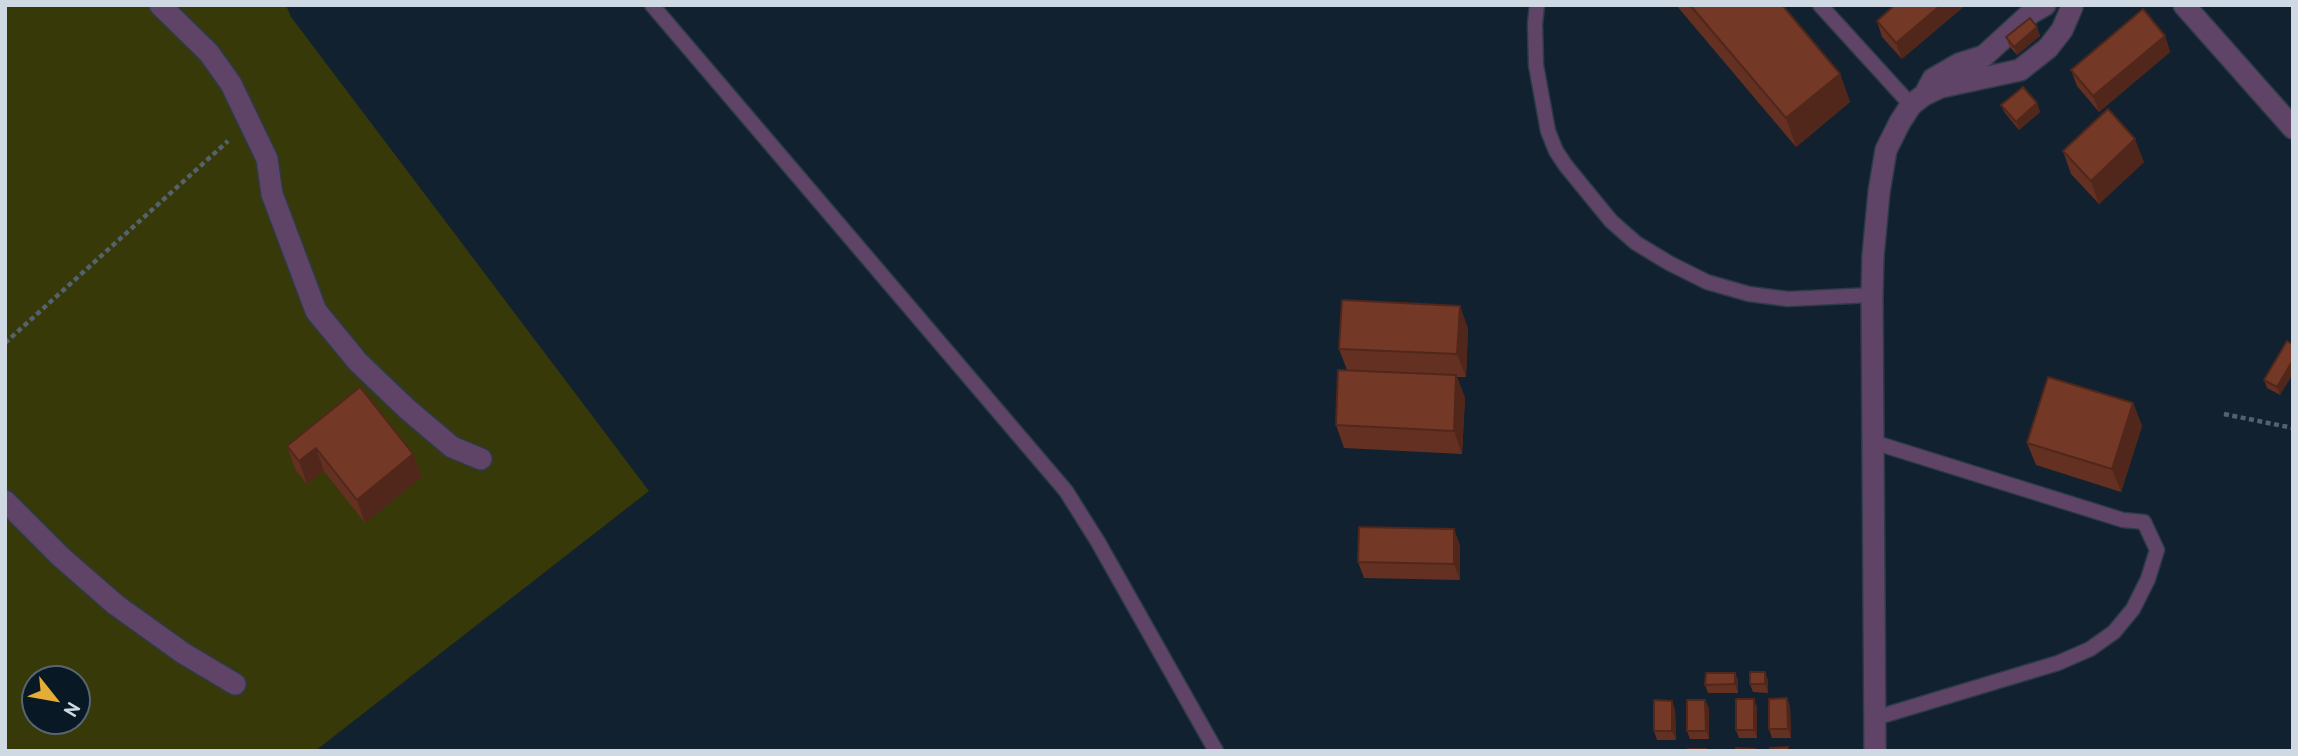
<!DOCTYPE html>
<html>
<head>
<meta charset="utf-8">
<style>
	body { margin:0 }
	#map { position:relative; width:2298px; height:756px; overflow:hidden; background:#12212f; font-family:"PT Sans",sans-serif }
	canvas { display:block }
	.frame { position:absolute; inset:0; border:7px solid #cfd9e3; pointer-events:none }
	.north { position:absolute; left:21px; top:665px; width:70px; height:70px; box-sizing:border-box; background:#091825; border:2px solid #586571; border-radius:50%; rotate:121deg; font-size:19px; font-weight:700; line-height:28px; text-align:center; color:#cfd9e3 }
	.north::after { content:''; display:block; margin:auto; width:24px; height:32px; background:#e5ad35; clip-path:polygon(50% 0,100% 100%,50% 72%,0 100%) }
</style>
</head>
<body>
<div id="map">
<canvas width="2298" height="756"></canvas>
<div class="frame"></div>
<div class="north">N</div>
</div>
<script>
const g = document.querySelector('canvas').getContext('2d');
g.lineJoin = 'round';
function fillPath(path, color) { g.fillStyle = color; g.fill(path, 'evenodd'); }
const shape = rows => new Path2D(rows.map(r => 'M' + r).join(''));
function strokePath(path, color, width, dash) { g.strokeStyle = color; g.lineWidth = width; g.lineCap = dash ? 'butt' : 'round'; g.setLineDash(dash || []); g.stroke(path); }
fillPath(shape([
	[5,5,286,5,291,17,649,491,315,751,5,751],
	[35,679,77,679,77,721,35,721]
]), '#373a08');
const lane = shape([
	[652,5,1066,491,1098,542,1216,751],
	[1537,5,1535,24,1536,65,1548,131,1556,151,1566,166,1611,221,1636,243,1669,263,1707,282,1749,294,1788,299,1872,295],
	[1820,5,1911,105],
	[1873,442,2123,520,2144,522,2157,550,2148,579,2133,609,2114,632,2090,649,2058,663,1875,718]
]);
const street = shape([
	[160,5,209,53,231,84,267,159,272,194,316,311,358,362,406,408,452,447,481,459],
	[2184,5,2293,128],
	[1927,90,1933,79,1959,64,1984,56,2031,13,2045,5],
	[5,501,61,557,116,605,183,653,235,684],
	[1875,751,1872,295,1873,256,1879,192,1886,150,1900,122,1911,105,1924,95,1941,87,2020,70,2048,48,2062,30,2072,7]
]);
strokePath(lane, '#2c3b48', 17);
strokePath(street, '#2c3b48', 24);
strokePath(shape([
	[5,343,228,141],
	[2224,414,2293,428]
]), '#54616e', 4.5, [5, 3.5]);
strokePath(lane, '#604467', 14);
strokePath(street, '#604467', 21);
fillPath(shape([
	[1676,5,1782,5,1840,74,1850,102,1796,147],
	[1895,5,1902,59,1882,37,1877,21],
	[2037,27,2040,36,2017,55,2009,46,2006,37],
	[2165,36,2170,52,2099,112,2077,86,2071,70],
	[2037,103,2040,112,2019,130,2005,113,2001,105],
	[2063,151,2144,162,2099,204,2071,174],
	[1468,328,1466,377,1457,377,1465,398,1462,454,1344,448,1336,425,1347,370,1339,349],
	[2287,341,2280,395,2267,388,2264,380],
	[2133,403,2142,426,2121,492,2036,465,2027,443],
	[287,446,413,454,422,477,365,523,324,471,307,484,295,469],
	[1454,529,1460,546,1460,580,1364,578,1358,562],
	[1765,672,1768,681,1768,693,1753,692,1750,684],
	[1735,673,1738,681,1738,693,1708,693,1705,685],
	[1787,698,1790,707,1791,738,1772,738,1769,729],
	[1757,707,1757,738,1739,738,1736,730],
	[1709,708,1709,739,1690,739,1687,731],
	[1675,709,1676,740,1657,740,1654,731]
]), '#643022');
fillPath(shape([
	[1941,5,1966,5,1902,59,1896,43],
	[2037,27,2040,36,2017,55,2014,47],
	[2165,36,2170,52,2099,112,2093,96],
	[1840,74,1850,102,1796,147,1786,118],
	[2037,103,2040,112,2019,130,2016,122],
	[2135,139,2144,162,2099,204,2091,181],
	[1460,306,1468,328,1466,377,1457,354],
	[2293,360,2293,374,2280,395,2277,387],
	[1456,375,1465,398,1462,454,1454,431],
	[2133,403,2142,426,2121,492,2112,469],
	[316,448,324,471,307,484,299,461],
	[413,454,422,477,365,523,357,500],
	[1454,529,1460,546,1460,580,1454,564],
	[1765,672,1768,681,1768,693,1765,684],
	[1735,673,1738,681,1738,693,1735,684],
	[1787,698,1790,707,1791,738,1788,729],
	[1754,699,1757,707,1757,738,1754,730],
	[1705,700,1709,708,1709,739,1706,731],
	[1672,701,1675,709,1676,740,1672,731]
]), '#51271b');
const building = shape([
	[1690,5,1782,5,1840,74,1786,118,1690,5],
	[1895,5,1941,5,1896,43,1877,21,1895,5],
	[2143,9,2165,36,2093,96,2071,70,2143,9],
	[2030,18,2037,27,2014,47,2006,37,2030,18],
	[2023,87,2037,103,2016,122,2001,105,2023,87],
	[2108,109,2135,139,2091,181,2063,151,2108,109],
	[1342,300,1460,306,1457,354,1339,349,1342,300],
	[2287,341,2293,345,2293,360,2277,387,2264,380,2287,341],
	[1338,370,1456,375,1454,431,1336,425,1338,370],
	[2048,377,2133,403,2112,469,2027,443,2048,377],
	[360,387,413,454,357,500,316,448,299,461,287,446,360,387],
	[1359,527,1454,529,1454,564,1358,562,1359,527],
	[1750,672,1765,672,1765,684,1750,684,1750,672],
	[1706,673,1735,673,1735,684,1705,685,1706,673],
	[1787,698,1788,729,1769,729,1769,699,1787,698],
	[1736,699,1754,699,1754,730,1736,730,1736,699],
	[1654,700,1672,701,1672,731,1654,731,1654,700],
	[1687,700,1705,700,1706,731,1687,731,1687,700],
	[1788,747,1788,751,1770,751,1770,748,1788,747],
	[1736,748,1755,749,1755,751,1736,751,1736,748],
	[1688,749,1706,749,1706,751,1688,751,1688,749],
	[1654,750,1673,750,1673,751,1654,751,1654,750]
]);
fillPath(building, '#743827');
strokePath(building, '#51271b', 2);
</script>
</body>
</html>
